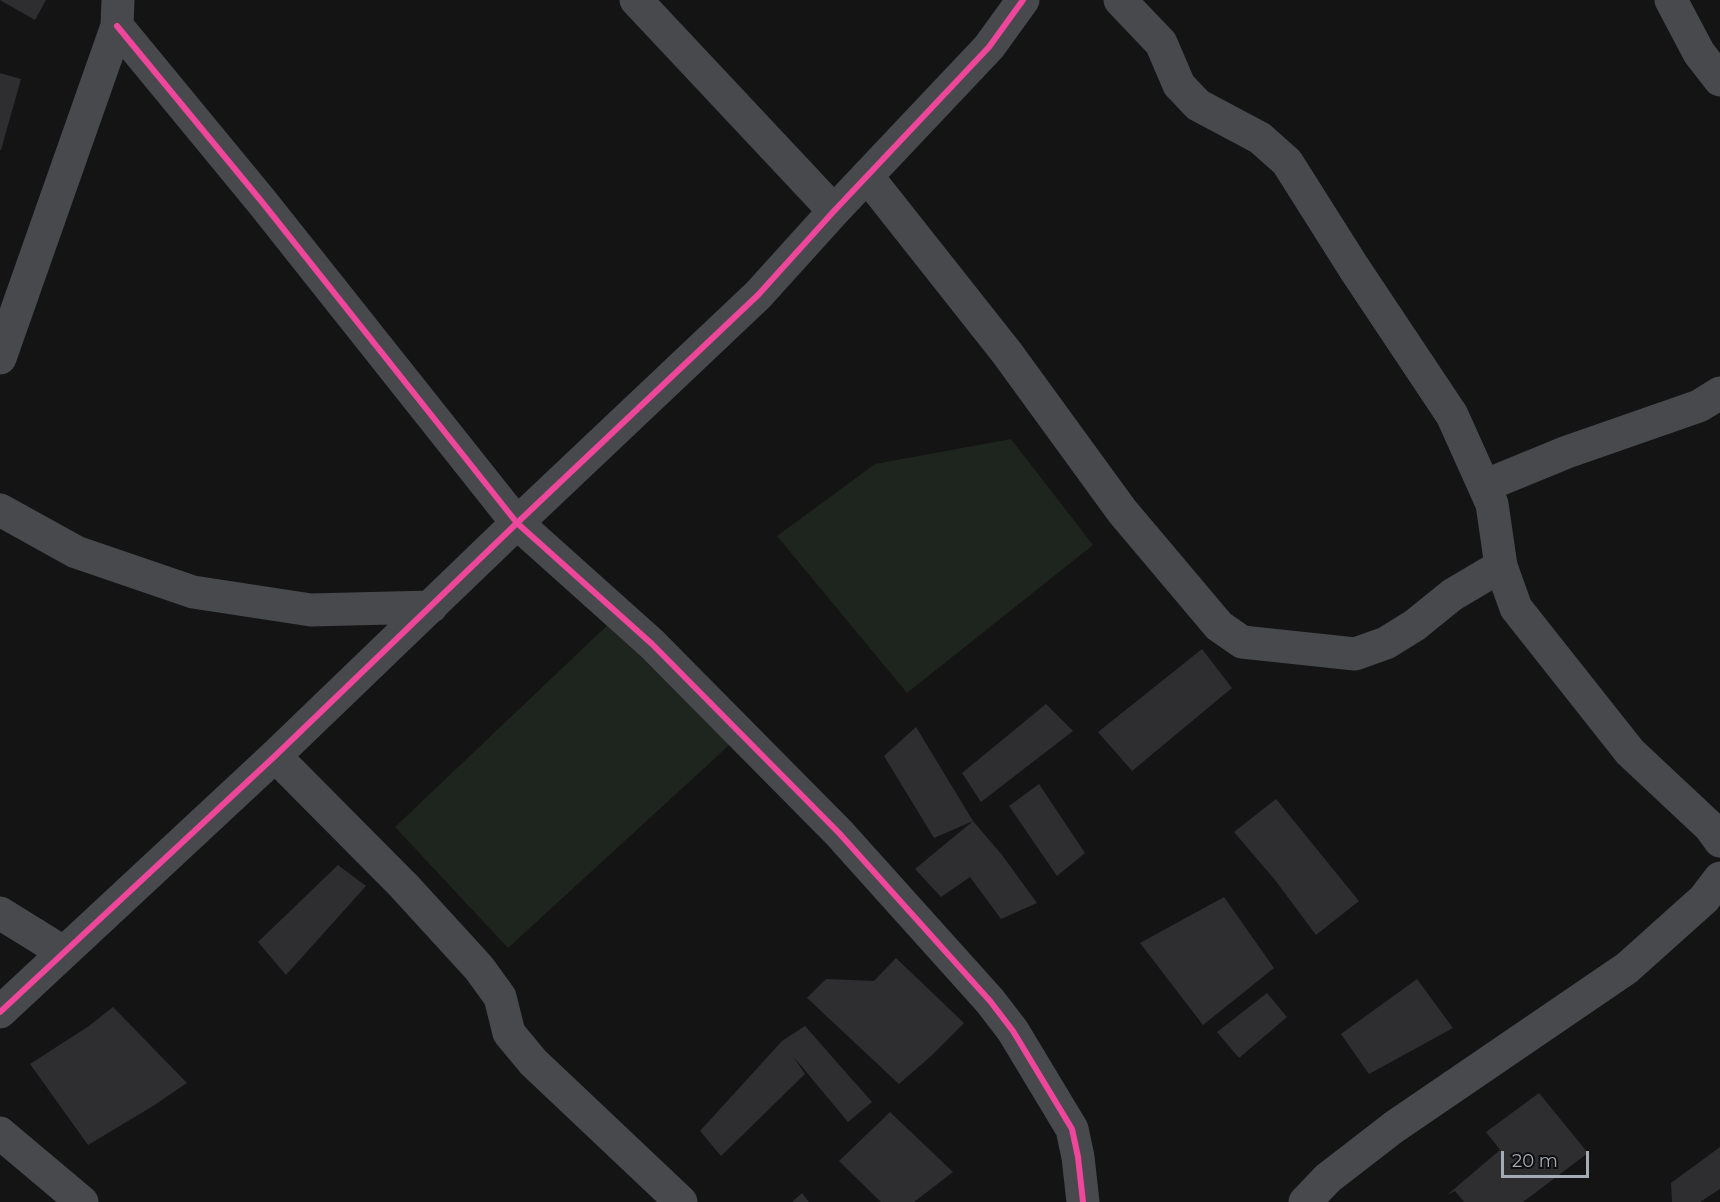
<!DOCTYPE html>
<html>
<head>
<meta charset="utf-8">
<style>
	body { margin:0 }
	#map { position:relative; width:1720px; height:1202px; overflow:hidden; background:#141414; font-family:Montserrat,sans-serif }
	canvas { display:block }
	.scale { position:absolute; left:1501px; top:1151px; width:88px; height:27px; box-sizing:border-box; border:3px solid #a5abb5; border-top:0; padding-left:8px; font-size:18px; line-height:21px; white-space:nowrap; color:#a5abb5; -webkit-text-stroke:4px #0e0e10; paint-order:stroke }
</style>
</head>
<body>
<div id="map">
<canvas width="1720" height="1202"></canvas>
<div class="scale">20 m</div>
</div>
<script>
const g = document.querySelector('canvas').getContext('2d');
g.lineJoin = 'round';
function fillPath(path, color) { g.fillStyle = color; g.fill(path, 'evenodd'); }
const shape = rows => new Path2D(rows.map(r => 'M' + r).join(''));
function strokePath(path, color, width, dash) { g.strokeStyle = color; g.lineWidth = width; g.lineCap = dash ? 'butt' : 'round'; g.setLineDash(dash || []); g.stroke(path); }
fillPath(shape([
	[1011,439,1093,545,907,693,777,536,875,464],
	[616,617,737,738,508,948,395,827]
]), '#1e241e');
fillPath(shape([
	[0,0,46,0,35,20],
	[0,73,21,79,1,150,0,150],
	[1202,649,1232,688,1132,771,1098,732],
	[1046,704,1073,731,981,802,962,773],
	[916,727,973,821,1002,855,1037,903,1001,919,970,877,941,897,915,869,973,821,934,838,884,756],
	[1039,784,1085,853,1057,876,1009,806],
	[1276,799,1359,901,1316,935,1275,880,1234,832],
	[338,865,366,886,286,975,258,942],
	[1224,897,1274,968,1203,1025,1140,943],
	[896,958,964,1023,931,1056,899,1084,807,998,826,979,874,981],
	[1417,979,1453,1028,1369,1074,1341,1034],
	[1267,993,1287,1017,1239,1058,1217,1032],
	[113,1007,187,1083,153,1106,88,1145,30,1064,89,1026],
	[805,1026,872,1102,848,1122,792,1055,805,1074,721,1156,700,1131,782,1041],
	[1539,1093,1588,1153,1523,1202,1464,1202,1455,1191,1447,1195,1500,1150,1505,1156,1486,1132],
	[890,1112,953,1172,914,1202,881,1202,839,1161],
	[1720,1147,1720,1189,1700,1202,1672,1202,1671,1183],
	[802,1193,809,1202,792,1202]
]), '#2e2e30');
strokePath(shape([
	[636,0,834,211],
	[1120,0,1161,43,1179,85,1198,105,1260,138,1287,162,1354,268,1452,415,1492,504,1501,566,1516,608,1630,752,1710,827,1720,841],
	[1671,0,1699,53,1720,80],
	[117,26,262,202,517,523,652,644,839,833,990,1001,1013,1031,1072,1129,1078,1157,1083,1202],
	[867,176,1007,353,1122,511,1219,626,1242,642,1355,654,1386,643,1415,625,1452,595,1501,566],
	[0,358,117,26,118,0],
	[1484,486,1567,452,1699,406,1720,393],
	[0,510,76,552,193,592,311,610,431,607],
	[275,756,404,886,479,968,500,997,509,1033,533,1062,681,1202],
	[0,913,63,952],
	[0,1012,275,756,517,523,758,295,834,211,989,47,1023,0],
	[0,1133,82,1202],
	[1305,1202,1328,1178,1394,1127,1627,968,1704,899,1720,878]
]), '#48494c', 33);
strokePath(shape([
	[117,26,262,202,517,523,652,644,839,833,990,1001,1013,1031,1072,1129,1078,1157,1083,1202],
	[0,1012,275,756,517,523,758,295,834,211,989,47,1023,0]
]), '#ed469a', 6);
</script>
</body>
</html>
